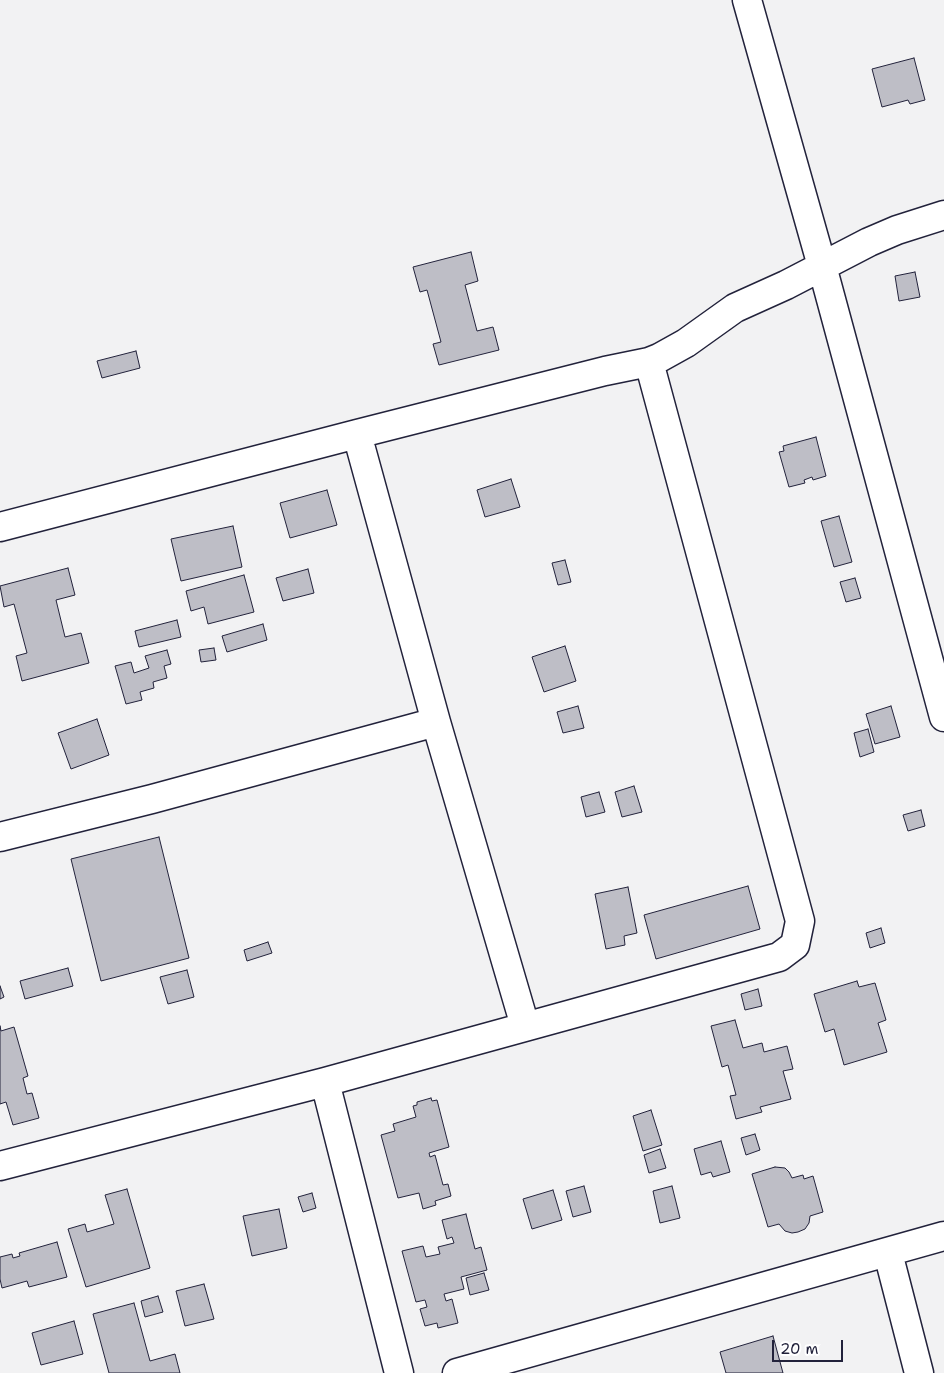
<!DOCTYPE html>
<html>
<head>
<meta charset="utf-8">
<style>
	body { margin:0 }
	#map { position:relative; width:944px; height:1373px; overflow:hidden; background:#f2f2f3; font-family:"Shantell Sans",sans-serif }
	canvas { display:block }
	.scale { position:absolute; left:772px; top:1340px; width:71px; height:22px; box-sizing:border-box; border:2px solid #22223b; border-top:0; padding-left:6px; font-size:15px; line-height:18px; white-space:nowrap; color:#22223b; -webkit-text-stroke:4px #fff; paint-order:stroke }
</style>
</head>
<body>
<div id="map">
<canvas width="944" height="1373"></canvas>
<div class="scale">20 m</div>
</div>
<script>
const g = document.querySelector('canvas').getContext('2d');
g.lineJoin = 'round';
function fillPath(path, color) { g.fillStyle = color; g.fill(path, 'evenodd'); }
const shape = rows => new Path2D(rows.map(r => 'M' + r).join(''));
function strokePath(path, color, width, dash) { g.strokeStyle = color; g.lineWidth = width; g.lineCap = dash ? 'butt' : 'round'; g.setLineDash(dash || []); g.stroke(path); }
const building = shape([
	[914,58,925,100,910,104,908,100,882,107,872,69,914,58],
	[471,252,478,281,465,285,477,331,493,327,499,350,439,365,433,344,441,342,427,290,420,292,413,267,471,252],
	[915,272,920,297,899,301,895,276,915,272],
	[136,351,140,368,102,378,97,361,136,351],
	[816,437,826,476,813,480,812,477,804,480,805,483,789,487,779,452,784,451,783,446,816,437],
	[511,479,520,507,485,517,477,490,511,479],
	[327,490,337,525,290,538,280,503,327,490],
	[839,516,852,562,834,567,821,521,839,516],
	[233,526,242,567,181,581,171,539,233,526],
	[565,560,571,582,558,585,552,563,565,560],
	[68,568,75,595,56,600,65,637,81,633,89,663,22,681,16,656,27,653,14,604,4,607,0,586,68,568],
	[308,569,314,593,283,601,276,578,308,569],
	[244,575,254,612,208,624,204,607,191,611,186,591,244,575],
	[855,578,861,598,846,602,840,582,855,578],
	[177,620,181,637,139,647,135,631,177,620],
	[263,624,267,640,227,652,222,636,263,624],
	[565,646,576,681,544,692,532,657,565,646],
	[214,648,216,660,201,662,199,650,214,648],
	[167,650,171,664,164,666,167,678,153,682,154,688,140,692,142,700,126,704,115,666,131,662,134,673,149,668,145,656,167,650],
	[578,706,584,728,563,733,557,712,578,706],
	[891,706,900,737,875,744,866,714,891,706],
	[97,719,109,755,71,769,58,733,97,719],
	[868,729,874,752,860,757,854,733,868,729],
	[634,786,642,812,622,817,615,792,634,786],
	[599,792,605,812,586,817,581,797,599,792],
	[921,810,925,826,908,831,903,815,921,810],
	[159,837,189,958,101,981,71,859,159,837],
	[748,886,760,929,656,959,644,915,748,886],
	[628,887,637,933,624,936,625,945,606,949,595,894,628,887],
	[881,928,885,943,870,948,866,933,881,928],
	[268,942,272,953,247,961,244,950,268,942],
	[68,968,73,986,25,999,20,981,68,968],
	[187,970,194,997,168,1004,160,977,187,970],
	[857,981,859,987,875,983,886,1020,878,1023,887,1052,844,1065,834,1029,825,1032,814,994,857,981],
	[0,986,4,997,0,999,0,986],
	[758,989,762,1006,745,1010,741,994,758,989],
	[735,1020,743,1048,762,1043,764,1052,787,1046,793,1069,783,1071,791,1099,760,1107,762,1112,736,1119,730,1096,736,1095,728,1065,722,1067,711,1026,735,1020],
	[0,1026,1,1031,14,1027,28,1076,23,1078,27,1094,32,1093,39,1118,13,1125,6,1102,0,1104,0,1026],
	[431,1098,432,1101,437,1100,449,1147,429,1153,430,1157,435,1155,443,1185,448,1184,451,1196,435,1201,436,1205,423,1209,419,1193,398,1198,381,1135,395,1131,393,1124,416,1117,413,1106,417,1105,417,1102,431,1098],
	[651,1110,662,1145,643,1151,633,1116,651,1110],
	[755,1134,760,1150,746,1155,741,1138,755,1134],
	[721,1141,730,1172,713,1177,711,1172,701,1175,694,1149,721,1141],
	[660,1149,666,1168,649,1173,644,1155,660,1149],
	[775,1167,785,1168,789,1172,792,1178,803,1175,804,1179,813,1176,823,1212,810,1216,809,1223,805,1229,798,1232,792,1233,785,1231,779,1224,768,1227,752,1174,775,1167],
	[584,1186,591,1212,573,1217,566,1191,584,1186],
	[672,1186,680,1218,660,1223,653,1191,672,1186],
	[127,1189,150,1268,86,1287,68,1229,85,1224,87,1232,114,1224,105,1195,127,1189],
	[553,1190,562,1220,532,1229,523,1199,553,1190],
	[312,1193,316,1208,303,1212,298,1197,312,1193],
	[279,1209,287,1248,252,1256,243,1216,279,1209],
	[466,1214,475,1249,481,1247,487,1270,461,1277,464,1289,444,1294,446,1301,452,1299,458,1323,438,1328,437,1323,425,1326,420,1309,427,1307,425,1300,416,1302,402,1251,423,1246,426,1257,440,1254,438,1247,454,1243,452,1237,447,1239,442,1220,466,1214],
	[57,1242,67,1277,29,1287,27,1281,2,1288,0,1279,0,1257,12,1254,13,1258,20,1256,19,1253,57,1242],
	[484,1273,489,1290,470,1295,466,1278,484,1273],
	[204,1284,214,1319,185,1326,176,1291,204,1284],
	[158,1296,163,1312,145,1317,141,1301,158,1296],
	[134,1303,150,1361,175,1354,180,1373,109,1373,93,1314,134,1303],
	[74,1321,83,1354,41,1365,32,1333,74,1321],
	[773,1336,783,1373,726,1373,720,1352,773,1336]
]);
fillPath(building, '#bebec6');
strokePath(building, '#22223b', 1);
const street = shape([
	[747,0,822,266,944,717],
	[357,434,436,722,525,1026],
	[0,527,357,434,605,371,649,362,659,358,686,343,735,308,786,285,869,242,897,230,944,215],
	[0,837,152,799,436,722],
	[325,1082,399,1373],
	[0,1166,325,1082,779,957,795,945,800,921,649,362],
	[888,1253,919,1373],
	[457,1373,944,1236]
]);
strokePath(street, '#22223b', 31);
strokePath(street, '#fff', 28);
</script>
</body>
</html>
